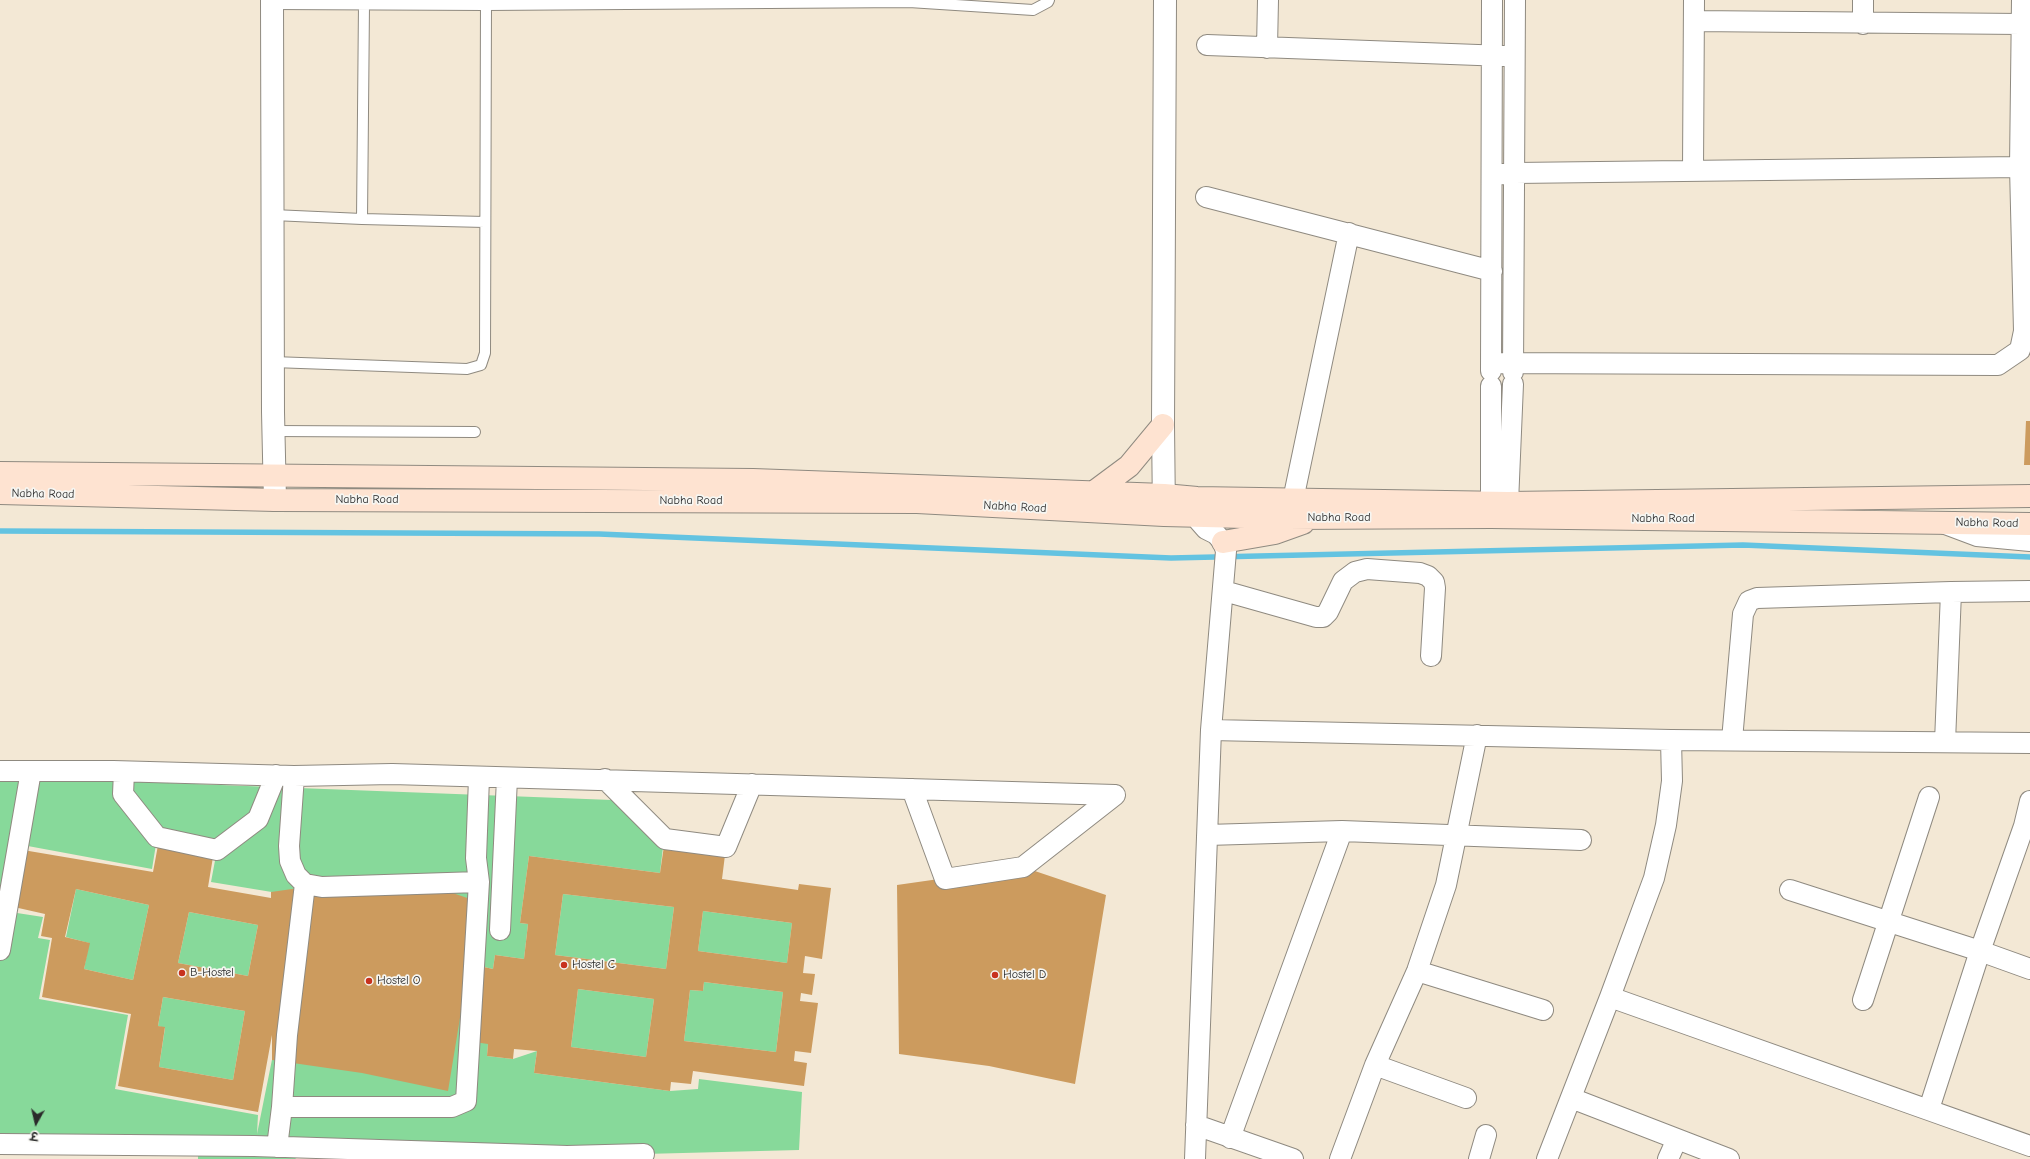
<!DOCTYPE html>
<html>
<head>
<meta charset="utf-8">
<style>
	body { margin:0 }
	#map { position:relative; width:2030px; height:1159px; overflow:hidden; background:#f3e8d5; font-family:"Comic Neue","Playpen Sans Deva",sans-serif }
	canvas { display:block }
	.north { position:absolute; left:16px; top:1103px; width:40px; height:40px; -webkit-text-stroke:3px #f6f6f2; paint-order:stroke; rotate:188deg; font-size:11px; font-weight:700; line-height:16px; text-align:center; color:#2b2b2b }
	.north::after { content:''; display:block; margin:auto; width:14px; height:18px; background:#2b2b2b; clip-path:polygon(50% 0,100% 100%,50% 72%,0 100%) }
</style>
</head>
<body>
<div id="map">
<canvas width="2030" height="1159"></canvas>
<div class="north">उ</div>
</div>
<script>
const g = document.querySelector('canvas').getContext('2d');
g.lineJoin = 'round';
function fillPath(path, color) { g.fillStyle = color; g.fill(path, 'evenodd'); }
const shape = rows => new Path2D(rows.map(r => 'M' + r).join(''));
function strokePath(path, color, width, dash) { g.strokeStyle = color; g.lineWidth = width; g.lineCap = dash ? 'butt' : 'round'; g.setLineDash(dash || []); g.stroke(path); }
function write(font, color, halo, rows, align = 'center') {
  g.font = font + ' "Comic Neue",sans-serif'; g.lineWidth = 3.5; g.setLineDash([]); g.textBaseline = 'middle'; g.strokeStyle = halo; g.fillStyle = color; for (const [text, x, y, turn = 0] of rows) {
    g.save(); g.translate(x, y); g.rotate((+turn || 0) * Math.PI / 180); g.textAlign = isNaN(turn) ? turn : align; if (halo) g.strokeText(text, 0, 0); g.fillText(text, 0, 0); g.restore();
  }
}
fillPath(shape([
	[0,778,142,782,612,800,663,847,660,873,529,856,520,923,528,924,524,959,495,955,493,969,484,967,488,1044,487,1056,513,1059,537,1051,534,1073,670,1091,698,1089,699,1079,802,1092,799,1150,644,1154,0,1138],
	[157,838,217,850,211,882,296,896,303,906,257,1134,258,1115,115,1089,128,1015,39,999,50,940,38,938,43,917,4,911,17,844,152,869],
	[76,889,149,905,133,980,84,969,89,943,66,937],
	[563,894,674,907,666,969,555,955],
	[703,911,792,923,787,963,698,951],
	[189,912,258,925,248,976,178,963],
	[704,982,783,992,776,1052,684,1041,690,990,703,991],
	[578,989,654,999,646,1057,571,1047],
	[163,997,245,1011,233,1080,159,1067,165,1028,158,1026],
	[301,1155,295,1159,198,1159,198,1156]
]), '#87d99a');
strokePath(shape([
	[0,531,599,534,1171,558,1743,545,2030,557]
]), '#63c3e1', 5.5);
fillPath(shape([
	[2026,421,2030,421,2030,465,2024,465],
	[665,839,726,847,722,879,798,890,799,884,831,888,822,959,805,956,803,973,815,974,812,995,801,993,800,1001,818,1003,811,1053,795,1051,794,1061,807,1063,804,1086,693,1071,691,1084,671,1082,670,1091,534,1073,537,1051,514,1049,513,1059,487,1056,488,1044,474,1042,484,967,493,969,495,955,524,959,528,924,520,923,529,856,660,873],
	[563,894,674,907,666,969,555,955],
	[703,911,792,923,787,963,698,951],
	[704,982,783,992,776,1052,684,1041,690,990,703,991],
	[578,989,654,999,646,1057,571,1047],
	[159,840,214,851,208,887,271,898,271,892,397,874,479,902,448,1091,362,1073,272,1060,272,1035,258,1112,118,1086,131,1014,42,997,52,938,41,936,45,914,14,907,23,850,153,872],
	[76,889,149,905,133,980,84,969,90,943,65,937],
	[189,912,258,925,248,976,178,963],
	[163,997,245,1011,233,1080,159,1067,165,1027,158,1026],
	[1023,867,1106,895,1075,1084,989,1066,899,1054,897,885]
]), '#cc9b5e');
const service = shape([
	[272,4,486,5,909,2,1033,10,1048,2,1049,0],
	[273,215,362,219,485,222],
	[362,219,364,4],
	[273,362,467,369,481,365,485,353,486,0],
	[273,431,475,432]
]);
const minor = shape([
	[1863,0,1863,24],
	[1694,21,2021,24],
	[1207,45,1505,56],
	[1267,48,1268,0],
	[1693,170,1694,0],
	[1492,175,1515,173,2020,167],
	[1206,197,1492,271],
	[1492,363,1998,365,2020,350,2024,331,2020,167,2022,0],
	[1491,371,1492,0],
	[1513,372,1515,0],
	[1293,500,1349,233],
	[1491,517,1491,386],
	[1510,518,1508,503,1513,384],
	[1945,524,1977,536,2030,541],
	[1224,591,1316,617,1323,617,1328,612,1343,581,1355,572,1367,569,1420,573,1428,576,1434,582,1435,588,1431,656],
	[1211,730,1671,740,2030,743],
	[1732,740,1743,614,1749,601,1757,598,1951,592,2030,591],
	[1945,742,1951,592],
	[0,771,113,771,294,776,392,774,1115,795],
	[124,772,123,794,157,837,217,850,258,819,276,775],
	[605,779,665,839,726,847,752,784],
	[912,789,945,879,1023,867,1115,795],
	[1207,835,1342,831,1581,840],
	[305,884,322,887,479,882],
	[1790,890,1980,951,2030,969],
	[500,930,507,778],
	[0,950,31,771],
	[1417,971,1543,1010],
	[1610,997,2030,1146],
	[1863,1000,1929,797],
	[1375,1065,1466,1098],
	[1571,1098,1729,1159],
	[282,1107,452,1107,466,1101,479,882,476,858,479,778],
	[1929,1109,1980,951,2024,826,2030,801],
	[1196,1125,1293,1159],
	[1230,1138,1342,831],
	[0,1144,254,1146,567,1156,644,1154],
	[277,1147,282,1107,287,1035,305,884,296,875,290,861,289,846,294,776],
	[1195,1159,1211,730,1226,551,1223,542,1216,534,1206,529,1199,521,1197,503],
	[1340,1159,1375,1065,1417,971,1446,885,1477,735],
	[1479,1159,1486,1135],
	[1547,1159,1610,997,1654,878,1666,825,1672,781,1671,740],
	[1668,1159,1677,1139]
]);
const tertiary = shape([
	[272,0,273,412,275,500],
	[1164,514,1163,425,1165,0]
]);
const secondary = shape([
	[0,473,753,480,1164,495,1197,498,1508,503,2030,496],
	[1094,492,1129,466,1163,425],
	[0,493,275,500,917,502,1164,515,1286,518,1491,517,2030,524],
	[1223,542,1275,533,1303,523]
]);
strokePath(service, '#8f8a80', 12);
strokePath(minor, '#8f8a80', 22);
strokePath(tertiary, '#8f8a80', 24);
strokePath(secondary, '#8f8a80', 24);
strokePath(service, '#fff', 10);
strokePath(minor, '#fff', 20);
strokePath(tertiary, '#fff', 22);
strokePath(secondary, '#fee3d1', 22);
for (const [x, y, r, color] of [
	[564,965,4,"#c8321e"],
	[182,973,4,"#c8321e"],
	[995,975,4,"#c8321e"],
	[369,981,4,"#c8321e"]
]) { const dot = new Path2D(); dot.arc(x, y, r, 0, 2 * Math.PI); g.fillStyle = color; g.fill(dot); strokePath(dot, '#f6f6f2', 1.5); }
write('12px', '#2b2b2b', '#f6f6f2', [
	["Nabha Road",43,494,1],
	["Nabha Road",367,500],
	["Nabha Road",691,501],
	["Nabha Road",1015,507,3],
	["Nabha Road",1339,518],
	["Nabha Road",1663,519],
	["Nabha Road",1987,523,1]
]);
write('12px', '#2b2b2b', '#f6f6f2', [
	["Hostel C",572,965],
	["B-Hostel",190,973],
	["Hostel D",1003,975],
	["Hostel O",377,981]
], 'left');
</script>
</body>
</html>
